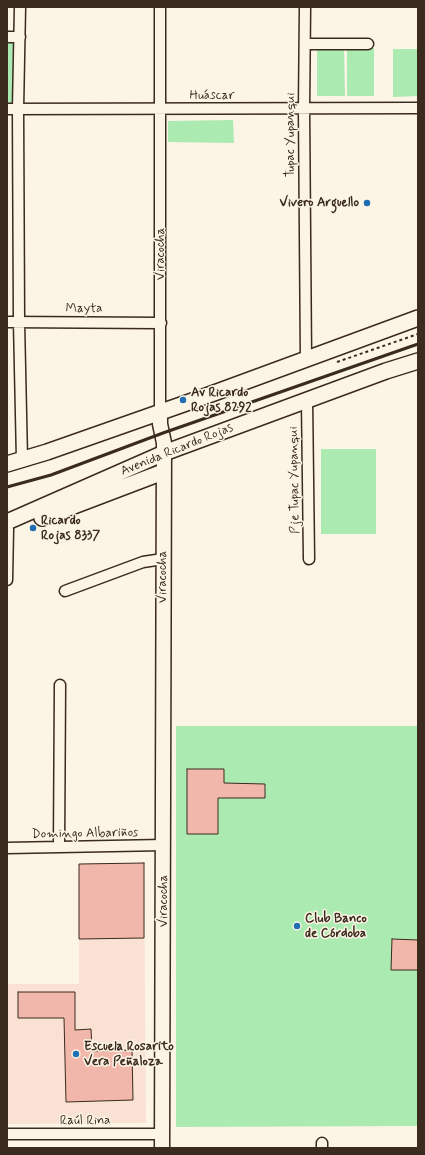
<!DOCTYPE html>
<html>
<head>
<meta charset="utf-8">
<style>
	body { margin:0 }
	#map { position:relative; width:425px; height:1155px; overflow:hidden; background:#fcf5e5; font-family:Mynerve,sans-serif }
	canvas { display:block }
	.frame { position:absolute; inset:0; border:8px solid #3b2a1e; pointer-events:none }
</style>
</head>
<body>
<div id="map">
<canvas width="425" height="1155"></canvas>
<div class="frame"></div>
</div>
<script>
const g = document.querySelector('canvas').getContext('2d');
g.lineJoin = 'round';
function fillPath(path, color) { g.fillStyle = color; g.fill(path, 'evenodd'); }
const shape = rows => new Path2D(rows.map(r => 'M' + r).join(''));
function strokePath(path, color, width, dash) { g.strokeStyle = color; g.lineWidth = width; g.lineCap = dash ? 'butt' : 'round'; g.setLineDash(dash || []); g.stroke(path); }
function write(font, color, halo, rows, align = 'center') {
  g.font = font + ' Mynerve,sans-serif'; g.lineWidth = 3; g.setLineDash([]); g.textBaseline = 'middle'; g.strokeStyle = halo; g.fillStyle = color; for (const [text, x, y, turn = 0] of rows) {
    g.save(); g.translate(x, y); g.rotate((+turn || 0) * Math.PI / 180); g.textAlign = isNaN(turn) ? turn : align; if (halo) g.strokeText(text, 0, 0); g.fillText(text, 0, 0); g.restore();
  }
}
fillPath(shape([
	[144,863,146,1123,8,1124,7,984,79,984,79,864]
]), '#f9e2d4');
fillPath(shape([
	[7,37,16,37,18,103,7,103],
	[344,48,345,96,317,96,317,49],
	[374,48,374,96,347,96,347,49],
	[393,49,418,49,418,96,393,97],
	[233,120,234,143,168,142,168,121],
	[321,449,376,449,376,534,321,534],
	[176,726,418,726,418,1126,176,1127]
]), '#abeab1');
const building = shape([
	[187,769,224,769,224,783,265,784,265,798,218,798,218,834,187,834,187,769],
	[144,863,144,938,79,939,79,864,144,863],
	[392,939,418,940,418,970,391,970,392,939],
	[18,992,75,992,75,1030,91,1029,92,1051,132,1050,133,1100,66,1102,64,1018,18,1018,18,992]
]);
fillPath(building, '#f1b7ab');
strokePath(building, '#3b2a1e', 1);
const street = shape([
	[20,7,18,109,19,322,22,460],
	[160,7,160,413],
	[305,7,304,109,306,360],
	[7,37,20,37],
	[305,44,368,44],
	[7,109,418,108],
	[7,322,161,323],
	[307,400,309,559],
	[7,580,8,529],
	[65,591,143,562,163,559],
	[59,847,60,685],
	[7,848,164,845],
	[7,1134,162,1134],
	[322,1143,322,1148]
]);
const secondary = shape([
	[160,413,160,424,164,443,162,1148]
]);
const primary = shape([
	[7,464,47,452,195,400,418,318],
	[42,518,163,472],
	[7,522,164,453,386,371,418,361]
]);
strokePath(street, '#3b2a1e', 13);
strokePath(secondary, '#3b2a1e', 17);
strokePath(primary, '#3b2a1e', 18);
strokePath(shape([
	[337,362,418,334]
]), '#3b2a1e', 2, [3, 3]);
strokePath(street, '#fcf5e5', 10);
strokePath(secondary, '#fcf5e5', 14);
strokePath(primary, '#fcf5e5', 15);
strokePath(shape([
	[7,487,51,475,163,433,418,344]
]), '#3b2a1e', 3);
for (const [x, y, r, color] of [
	[367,203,4,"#1f6fb2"],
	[183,400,4,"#1f6fb2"],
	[33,528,4,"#1f6fb2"],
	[297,926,4,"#1f6fb2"],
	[76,1054,4,"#1f6fb2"]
]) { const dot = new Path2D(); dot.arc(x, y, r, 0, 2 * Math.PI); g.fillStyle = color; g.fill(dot); strokePath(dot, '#fcf5e5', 1.5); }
write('13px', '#3b2a1e', '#fcf5e5', [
	["Huáscar",212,96],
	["Tupac Yupanqui",291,135,-90],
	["Viracocha",161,254,-90],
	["Mayta",84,309],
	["Avenida Ricardo Rojas",177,450,-22],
	["Pje Tupac Yupanqui",295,480,-91],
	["Viracocha",163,577,-90],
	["Domingo Albariños",85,834,-1],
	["Viracocha",164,901,-90],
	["Raúl Rina",85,1121]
]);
write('bold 13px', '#3b2a1e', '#fcf5e5', [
	["Vivero Arguello",359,203,"right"],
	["Av Ricardo",191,393],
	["Rojas 8292",191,408],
	["Ricardo",41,521],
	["Rojas 8337",41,536],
	["Club Banco",305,919],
	["de Córdoba",305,934],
	["Escuela Rosarito",84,1047],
	["Vera Peñaloza",84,1062]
], 'left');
</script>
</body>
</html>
